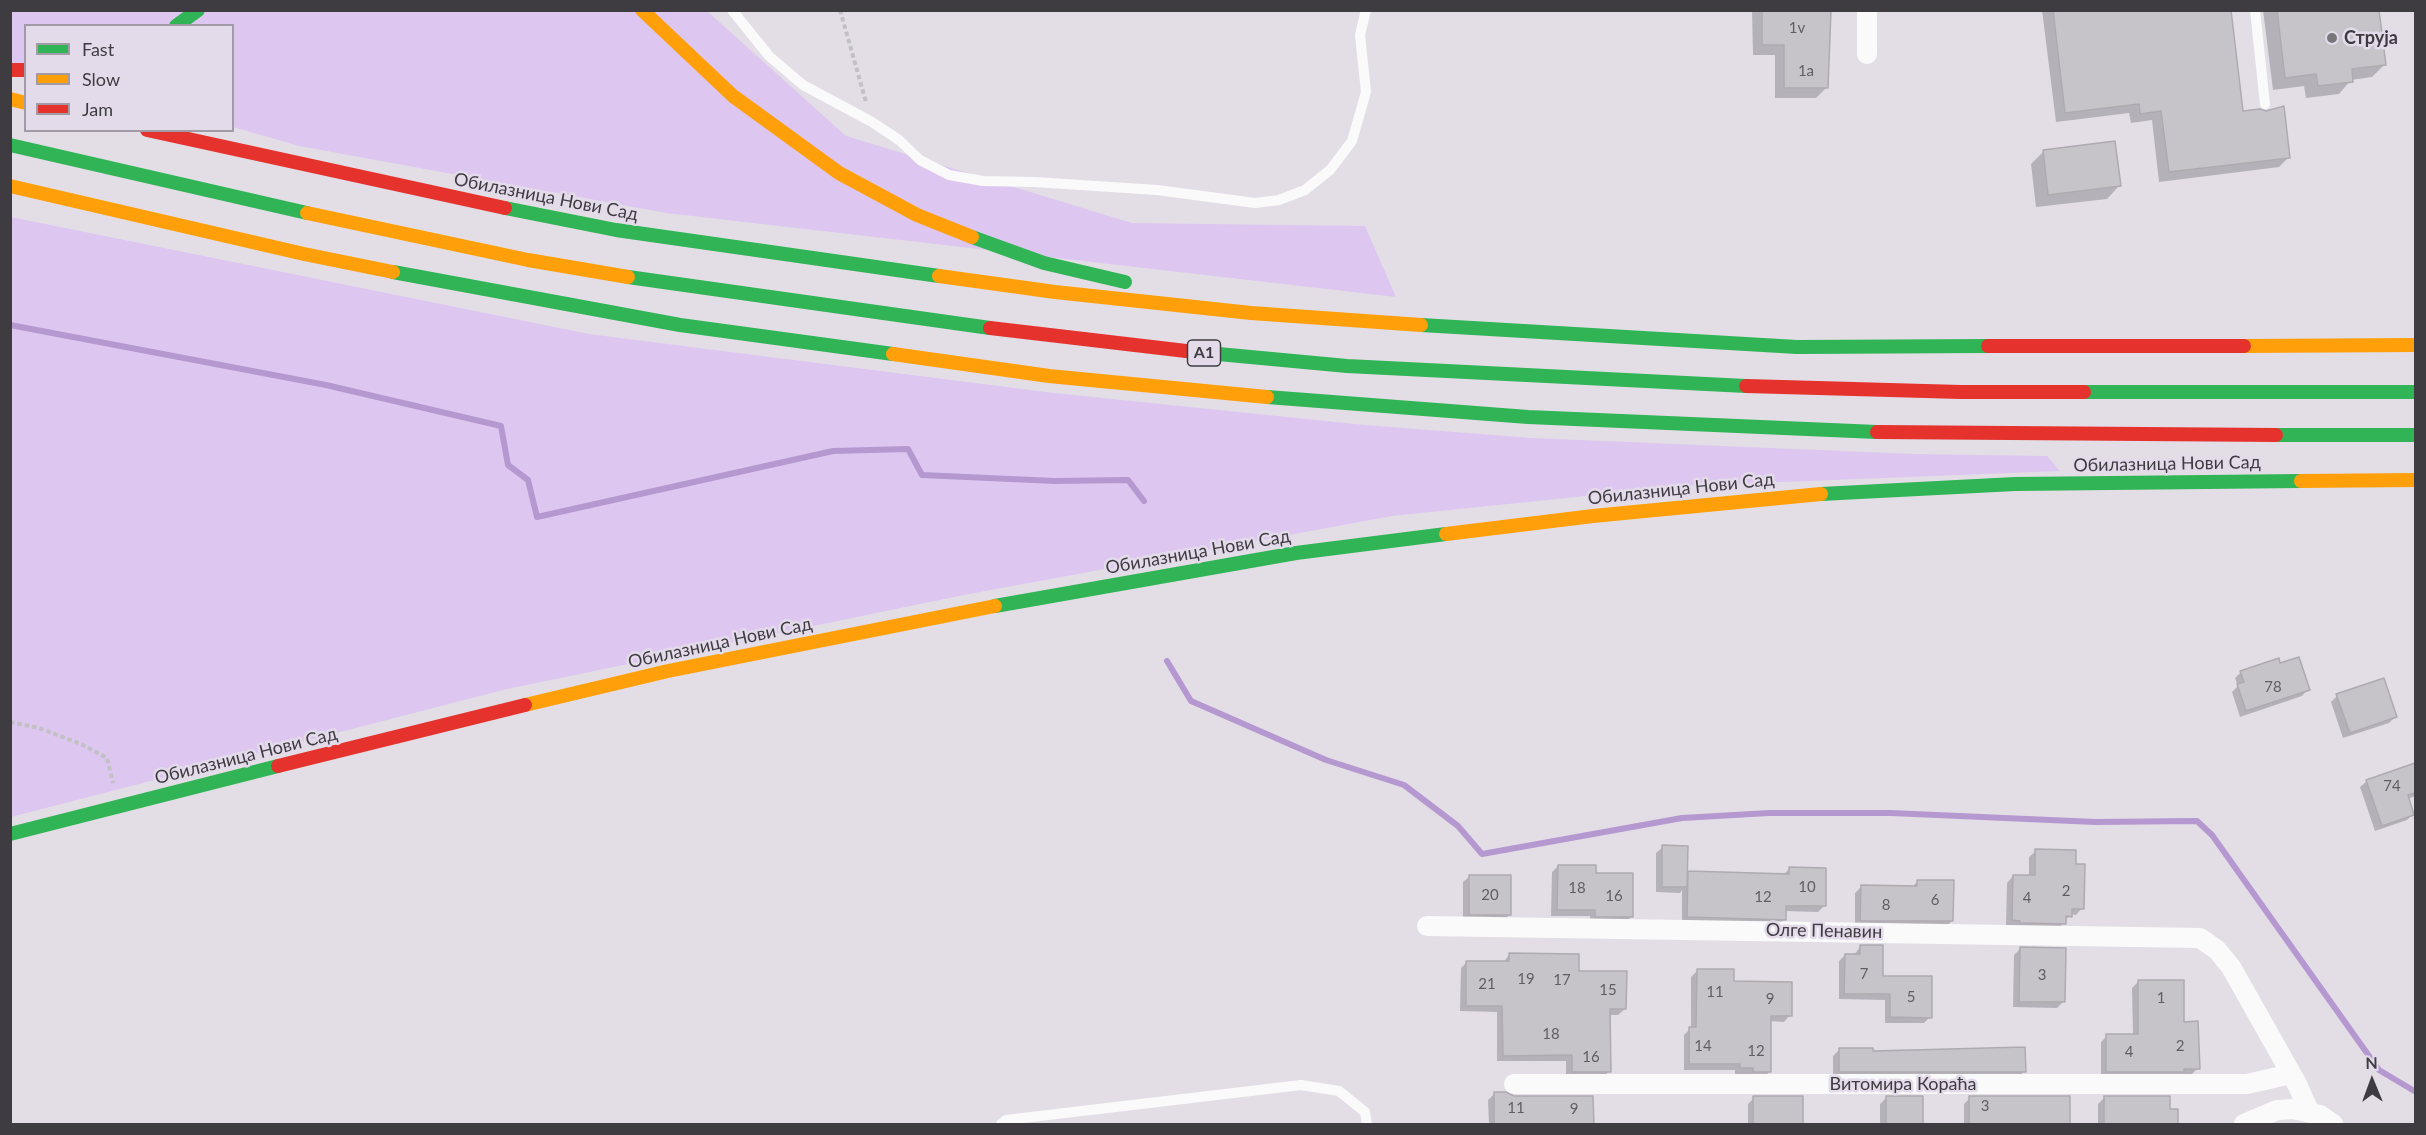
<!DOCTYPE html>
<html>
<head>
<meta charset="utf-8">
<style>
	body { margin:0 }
	#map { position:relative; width:2426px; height:1135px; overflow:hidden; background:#e3dee6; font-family:Lato,sans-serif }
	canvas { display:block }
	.frame { position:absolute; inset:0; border:12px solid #3f3c41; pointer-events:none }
	.legend { position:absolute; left:24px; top:24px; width:210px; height:108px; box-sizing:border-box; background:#e3dbea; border:2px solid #a19ba6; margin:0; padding:8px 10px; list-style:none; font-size:18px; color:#3f3c41 }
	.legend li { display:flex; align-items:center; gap:12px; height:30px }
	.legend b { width:30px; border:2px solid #a19ba6 }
	.north { position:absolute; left:2342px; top:1051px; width:60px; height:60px; -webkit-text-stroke:4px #e3dbea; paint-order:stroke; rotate:359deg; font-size:16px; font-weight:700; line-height:24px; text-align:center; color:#3f3c41 }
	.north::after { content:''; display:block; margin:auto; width:21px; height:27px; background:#3f3c41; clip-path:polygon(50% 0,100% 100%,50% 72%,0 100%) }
</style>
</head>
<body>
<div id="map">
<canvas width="2426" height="1135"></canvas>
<div class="frame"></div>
<ul class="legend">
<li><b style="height:8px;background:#30b455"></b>Fast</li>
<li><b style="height:8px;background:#ff9f0a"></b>Slow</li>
<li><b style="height:8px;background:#e5322d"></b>Jam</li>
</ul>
<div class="north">N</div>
</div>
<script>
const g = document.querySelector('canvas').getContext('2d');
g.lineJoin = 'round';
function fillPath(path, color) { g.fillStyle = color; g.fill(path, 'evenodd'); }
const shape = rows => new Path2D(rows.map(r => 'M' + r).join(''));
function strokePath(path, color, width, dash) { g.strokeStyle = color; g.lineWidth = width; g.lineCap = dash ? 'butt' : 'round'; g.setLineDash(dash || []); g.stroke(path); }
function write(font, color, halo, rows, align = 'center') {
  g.font = font + ' Lato,sans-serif'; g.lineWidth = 5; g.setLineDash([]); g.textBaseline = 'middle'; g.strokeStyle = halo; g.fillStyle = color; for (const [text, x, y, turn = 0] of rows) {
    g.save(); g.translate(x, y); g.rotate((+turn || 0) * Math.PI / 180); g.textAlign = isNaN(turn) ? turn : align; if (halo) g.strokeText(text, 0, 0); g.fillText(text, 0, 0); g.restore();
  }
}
fillPath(shape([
	[10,11,707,11,846,136,1132,223,1365,226,1396,297,666,213,299,146,233,127,232,26,26,26,25,66,11,62],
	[11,217,589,334,1054,393,1365,425,1532,438,1915,454,2047,456,2060,471,1683,486,1392,516,964,595,507,689,11,817]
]), '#ddc7f0');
fillPath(shape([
	[1752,10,1829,10,1827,87,1816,98,1775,98,1775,55,1753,55],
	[2042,10,2229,10,2242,113,2289,157,2279,167,2159,182,2152,120,2131,123,2129,113,2056,122],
	[2263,10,2378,10,2384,65,2372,77,2351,80,2339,94,2306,98,2304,86,2273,90],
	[2044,151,2119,186,2107,199,2036,207,2031,164],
	[2279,665,2308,689,2302,696,2240,717,2232,692,2238,686,2235,678,2241,672],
	[2337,696,2395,717,2389,723,2343,738,2331,702],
	[2416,762,2416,796,2407,799,2413,814,2407,820,2375,831,2360,787,2367,781],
	[1663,847,1686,875,1688,873,1783,875,1789,869,1825,905,1818,912,1785,911,1785,919,1778,925,1682,923,1682,890,1680,893,1656,892,1656,853],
	[2036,851,2075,866,2082,908,2076,915,2071,914,2058,929,2006,926,2007,883,2013,876,2029,877,2029,857],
	[1558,866,1595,875,1631,917,1625,923,1590,922,1590,916,1551,916,1552,872],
	[1470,876,1509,915,1503,921,1463,920,1463,882],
	[1918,881,1952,921,1945,927,1855,926,1855,893,1861,887,1912,887],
	[1861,946,1881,977,1930,1017,1924,1023,1885,1023,1885,1000,1839,999,1839,961,1845,955,1854,955],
	[2020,949,2063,1002,2057,1008,2013,1007,2014,955],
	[1509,955,1578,972,1625,1009,1618,1015,1608,1015,1609,1071,1603,1078,1566,1078,1566,1061,1497,1061,1497,1012,1460,1011,1461,968,1467,962,1503,963],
	[1697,971,1732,983,1790,1015,1784,1022,1770,1021,1770,1071,1764,1078,1747,1078,1747,1074,1735,1074,1735,1070,1684,1070,1684,1035,1691,1028,1691,977],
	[2138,982,2183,1023,2198,1068,2192,1074,2101,1078,2101,1042,2107,1036,2133,1035,2132,988],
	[1839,1050,1871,1053,2024,1071,2018,1078,1833,1078,1833,1056],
	[1494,1094,1514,1098,1592,1124,1489,1124,1488,1100],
	[1754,1098,1802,1124,1748,1124,1748,1104],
	[1886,1098,1921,1124,1880,1124,1880,1104],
	[1970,1098,2069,1124,1964,1124,1964,1104],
	[2104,1098,2169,1110,2176,1124,2098,1124,2098,1104]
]), '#0003');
strokePath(shape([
	[10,325,326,385,501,426,508,465,528,480,537,517,833,451,908,449,922,475,1055,481,1128,480,1144,501],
	[1167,661,1191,701,1326,760,1404,785,1458,826,1482,854,1682,818,1769,813,1891,813,2095,822,2197,821,2212,835,2379,1070,2416,1092]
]), '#b698d0', 6);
const building = shape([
	[1762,10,1831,10,1828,88,1784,88,1784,45,1762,45,1762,10],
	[2053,10,2231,10,2243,111,2260,109,2266,111,2284,106,2290,158,2169,172,2161,111,2140,114,2139,104,2065,113,2053,10],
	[2277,10,2379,10,2386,65,2352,69,2353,82,2318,86,2316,74,2285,78,2277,10],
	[2115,141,2121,186,2048,195,2043,150,2115,141],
	[2299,657,2310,690,2246,711,2237,684,2244,682,2240,671,2279,658,2280,663,2299,657],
	[2384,678,2397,717,2350,733,2336,694,2384,678],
	[2415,763,2415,793,2408,795,2414,815,2382,826,2366,780,2415,763],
	[1662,845,1688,846,1687,887,1662,887,1662,845],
	[2035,849,2076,850,2076,864,2085,864,2084,909,2072,909,2072,917,2066,916,2066,924,2020,923,2020,921,2012,920,2013,875,2035,875,2035,849],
	[1558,865,1596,865,1596,873,1633,873,1633,917,1595,917,1595,910,1557,910,1558,865],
	[1789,867,1826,868,1826,906,1786,906,1786,920,1687,917,1688,871,1789,874,1789,867],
	[1469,875,1511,875,1511,915,1469,915,1469,875],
	[1917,880,1954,880,1953,921,1860,921,1861,885,1917,886,1917,880],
	[1860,945,1883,945,1883,976,1932,976,1932,1018,1890,1017,1890,994,1844,994,1845,954,1860,954,1860,945],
	[2020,947,2066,948,2065,1002,2019,1002,2020,947],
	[1509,953,1579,954,1579,971,1627,971,1626,1009,1610,1009,1611,1072,1572,1072,1572,1055,1503,1056,1502,1006,1466,1006,1466,961,1509,961,1509,953],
	[1697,969,1734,969,1734,981,1792,982,1792,1016,1771,1016,1771,1072,1753,1072,1753,1068,1740,1068,1740,1064,1689,1064,1689,1027,1696,1027,1697,969],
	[2138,980,2184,980,2184,1022,2198,1021,2200,1069,2184,1069,2184,1072,2106,1072,2106,1034,2138,1034,2138,980],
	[2025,1047,2026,1072,1839,1072,1839,1048,1873,1048,1873,1051,2025,1047],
	[1494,1092,1506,1092,1514,1096,1593,1096,1594,1125,1494,1125,1494,1092],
	[1753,1096,1803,1096,1803,1125,1753,1125,1753,1096],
	[1886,1096,1923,1096,1923,1125,1886,1125,1886,1096],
	[1969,1096,2070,1096,2070,1125,1969,1125,1969,1096],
	[2104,1096,2170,1096,2170,1109,2178,1109,2178,1125,2104,1125,2104,1096]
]);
fillPath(building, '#c7c4c9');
strokePath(building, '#aeaab0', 1.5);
strokePath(shape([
	[840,10,866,102],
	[10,722,39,728,81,744,107,758,113,783]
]), '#c1c0c3', 4, [4.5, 3]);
strokePath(shape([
	[732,10,769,56,803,85,872,122,899,140,920,160,949,175,983,181,1034,182,1157,190,1255,203,1279,200,1305,190,1330,170,1352,141,1366,92,1360,35,1366,10],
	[2255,10,2265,104],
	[1001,1124,1006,1120,1301,1085,1339,1091,1365,1112,1367,1124]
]), '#fbfafb', 10);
strokePath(shape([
	[1867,10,1867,54],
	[1427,926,2200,938,2217,950,2231,967,2297,1084,2309,1111],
	[1514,1084,2247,1084,2291,1074],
	[2244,1124,2277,1110,2293,1109,2320,1115,2333,1124]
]), '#fbfafb', 20);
strokePath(shape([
	[176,26,198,10],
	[10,145,307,213],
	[505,208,616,230,939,276],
	[972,237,1044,263,1125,282],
	[393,272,680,325,893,354],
	[628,277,990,328],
	[1421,325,1797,347,1988,346],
	[1186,351,1347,366,1746,386],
	[2084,392,2416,392],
	[1267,397,1528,417,1877,432],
	[2276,435,2416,435],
	[1821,494,2015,484,2301,481],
	[995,606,1296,553,1446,534],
	[10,834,278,766]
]), '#30b455', 14);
strokePath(shape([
	[642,10,733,96,839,173,917,215,972,237],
	[10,99,26,103],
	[10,186,304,254,393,272],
	[307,213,528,260,628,277],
	[939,276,1055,292,1251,313,1421,325],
	[2244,346,2416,345],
	[893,354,1049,376,1267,397],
	[2301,481,2416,480],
	[1446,534,1593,516,1821,494],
	[525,705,668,671,995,606]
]), '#ff9f0a', 14);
strokePath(shape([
	[10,70,26,70],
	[147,130,505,208],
	[990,328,1186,351],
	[1988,346,2244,346],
	[1746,386,1961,392,2084,392],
	[1877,432,2276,435],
	[278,766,525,705]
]), '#e5322d', 14);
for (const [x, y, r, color] of [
	[2332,38,6,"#78757b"]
]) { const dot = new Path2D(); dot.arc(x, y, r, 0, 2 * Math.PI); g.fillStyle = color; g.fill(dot); strokePath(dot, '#e3dbea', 2); }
write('15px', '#615e63', null, [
	["1v",1797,28],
	["1a",1806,71],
	["78",2273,687],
	["74",2392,786],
	["10",1807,887],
	["18",1577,888],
	["2",2066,891],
	["20",1490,895],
	["16",1614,896],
	["12",1763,897],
	["4",2027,898],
	["6",1935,900],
	["8",1886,905],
	["7",1864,974],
	["3",2042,975],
	["19",1526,979],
	["17",1562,980],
	["21",1487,984],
	["15",1608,990],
	["11",1715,992],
	["5",1911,997],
	["1",2161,998],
	["9",1770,999],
	["18",1551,1034],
	["14",1703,1046],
	["2",2180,1046],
	["12",1756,1051],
	["4",2129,1052],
	["16",1591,1057],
	["3",1985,1106],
	["11",1516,1108],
	["9",1574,1109]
]);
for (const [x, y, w] of [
	[1204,353,33]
]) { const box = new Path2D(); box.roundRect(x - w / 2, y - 13, w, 26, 4.5); g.fillStyle = '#e3dbea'; g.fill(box); strokePath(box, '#3f3c41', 1.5); }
write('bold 16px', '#3f3c41', null, [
	["A1",1204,353]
]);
write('bold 18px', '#3f3c41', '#e3dbea', [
	["Струја",2344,38]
], 'left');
write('18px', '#3f3c41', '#e3dbea', [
	["Обилазница Нови Сад",546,197,11],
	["Обилазница Нови Сад",2167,464,-1],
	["Обилазница Нови Сад",1681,489,-6],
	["Обилазница Нови Сад",1198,552,-10],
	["Обилазница Нови Сад",720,643,-12],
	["Обилазница Нови Сад",246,756,-14],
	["Олге Пенавин",1824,931,1],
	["Витомира Кораћа",1903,1084]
]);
</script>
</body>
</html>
